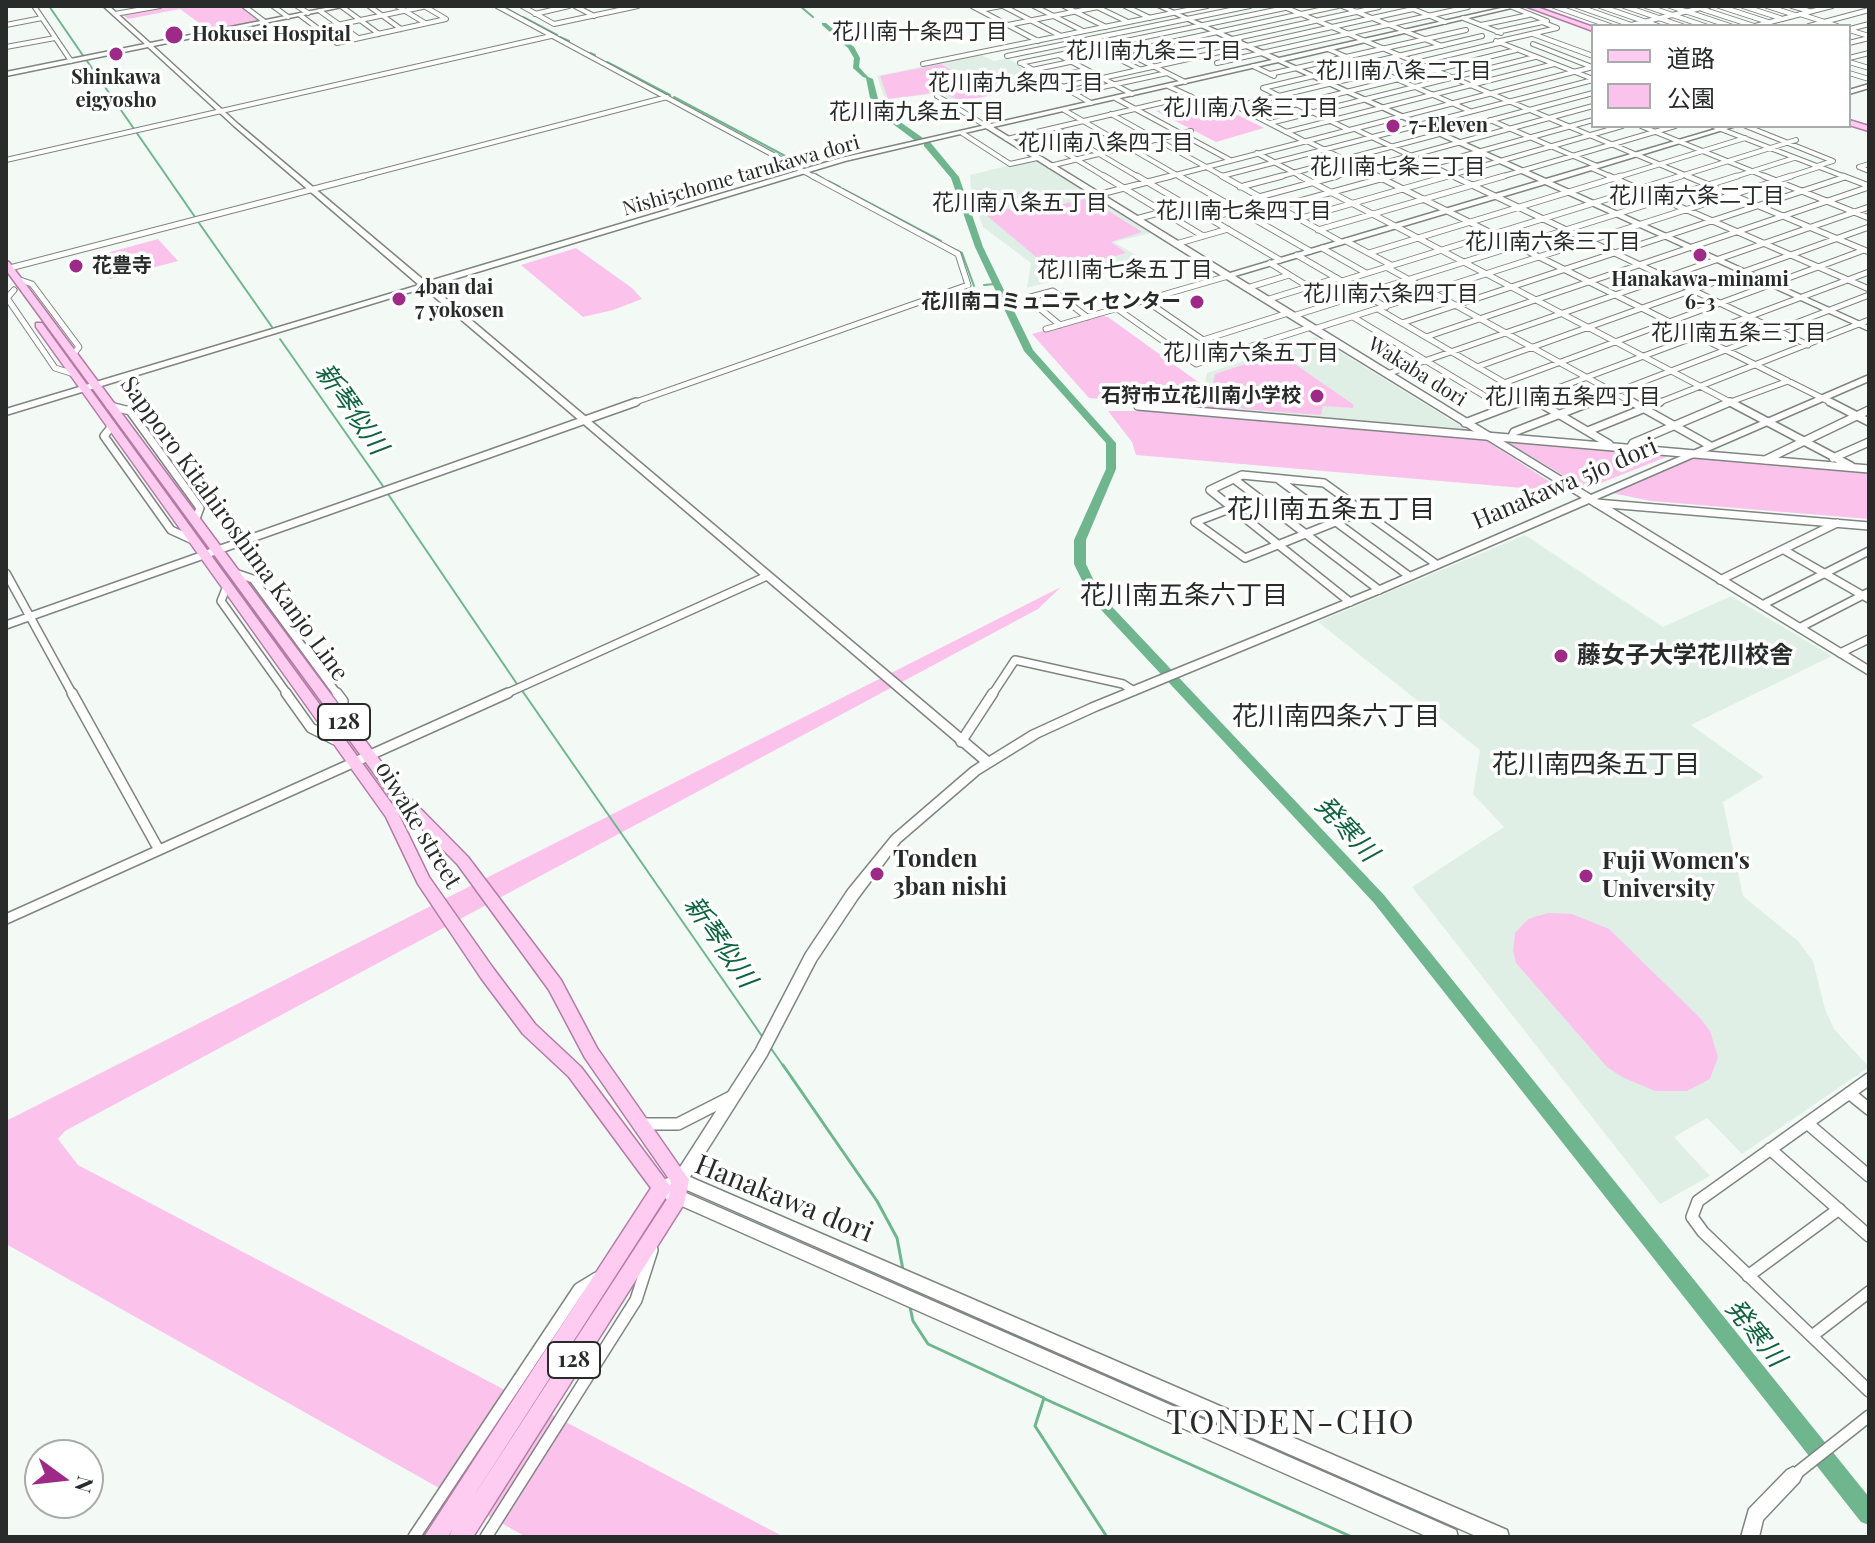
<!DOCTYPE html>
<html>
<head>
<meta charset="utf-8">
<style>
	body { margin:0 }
	#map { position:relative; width:1875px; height:1543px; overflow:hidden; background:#f3faf5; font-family:"Playfair Display","Noto Sans JP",serif }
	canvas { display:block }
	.frame { position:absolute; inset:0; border:8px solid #292b2a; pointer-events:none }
	.legend { position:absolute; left:1591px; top:24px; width:260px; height:104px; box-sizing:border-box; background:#fff; border:2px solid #a9aaaa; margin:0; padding:10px 14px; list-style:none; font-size:24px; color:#292b2a }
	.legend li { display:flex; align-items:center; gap:16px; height:40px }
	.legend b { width:40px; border:2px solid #a9aaaa }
	.north { position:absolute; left:24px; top:1439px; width:80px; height:80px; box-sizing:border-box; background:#fff; border:2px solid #a9aaaa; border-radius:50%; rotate:105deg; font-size:22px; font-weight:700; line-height:32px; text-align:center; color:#292b2a }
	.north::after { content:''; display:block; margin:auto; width:28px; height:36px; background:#9c2a86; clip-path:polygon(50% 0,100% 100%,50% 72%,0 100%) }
</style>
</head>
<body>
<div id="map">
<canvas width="1875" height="1543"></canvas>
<div class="frame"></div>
<ul class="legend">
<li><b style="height:10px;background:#fecbf1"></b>道路</li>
<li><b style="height:22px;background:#fbc3eb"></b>公園</li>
</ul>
<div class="north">N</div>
</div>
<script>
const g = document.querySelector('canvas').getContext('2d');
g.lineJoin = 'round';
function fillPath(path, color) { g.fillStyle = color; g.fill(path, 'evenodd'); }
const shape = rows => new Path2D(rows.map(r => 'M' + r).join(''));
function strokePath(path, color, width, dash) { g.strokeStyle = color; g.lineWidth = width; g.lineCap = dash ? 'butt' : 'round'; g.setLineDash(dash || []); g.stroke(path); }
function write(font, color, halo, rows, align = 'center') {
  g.font = font + ' "Playfair Display","Noto Sans JP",serif'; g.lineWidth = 7; g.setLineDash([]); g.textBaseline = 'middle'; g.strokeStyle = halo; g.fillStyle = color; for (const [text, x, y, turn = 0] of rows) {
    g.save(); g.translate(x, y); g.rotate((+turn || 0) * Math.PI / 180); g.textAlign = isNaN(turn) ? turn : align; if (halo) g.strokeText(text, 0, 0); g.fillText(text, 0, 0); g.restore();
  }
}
fillPath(shape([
	[979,54,994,61,1007,58,1046,79,955,104,939,93,885,100,877,76],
	[1034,159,1151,233,1114,242,1139,257,1027,288,1031,263,983,227,971,192,970,175],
	[1316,337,1467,430,1240,410,1205,382,1207,373],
	[1525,535,1663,627,1731,596,1832,656,1691,725,1764,777,1723,802,1743,896,1798,941,1813,961,1825,1009,1834,1029,1869,1067,1742,1154,1707,1118,1674,1137,1710,1176,1660,1204,1412,887,1504,827,1473,794,1480,750,1318,622]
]), '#e0efe6');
fillPath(shape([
	[165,6,240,6,260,21,210,31,180,9,128,19,123,15],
	[941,64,993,95,962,101,940,92,888,99,880,76],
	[1206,99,1264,128,1216,142,1156,111],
	[989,196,1018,215,1088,198,1142,232,1111,242,1126,253,1069,269,1048,267,980,210,990,207,978,198],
	[158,239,178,261,110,279,104,272,93,273,89,268,97,263,92,257],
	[576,248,632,288,642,299,613,310,583,317,521,265],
	[1099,315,1108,317,1237,410,1089,398,1032,334],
	[1279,353,1354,405,1353,408,1323,406,1321,415,1243,409,1213,383,1215,374],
	[1108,411,1153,411,1482,438,1558,487,1534,489,1136,455,1132,442],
	[1504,440,1671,455,1591,487,1579,485],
	[1693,456,1869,471,1869,519,1651,501,1612,493],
	[1061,587,1038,609,65,1131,58,1139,78,1165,784,1537,526,1537,6,1244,6,1121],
	[1548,913,1572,914,1609,929,1700,1018,1710,1031,1718,1057,1710,1079,1687,1091,1655,1091,1622,1077,1607,1067,1516,963,1513,951,1515,933,1528,919]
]), '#fbc3eb');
strokePath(shape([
	[49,6,84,57],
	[502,6,520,16],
	[800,6,813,17],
	[523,17,557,35],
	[560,37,569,41],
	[590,53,595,55],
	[87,61,195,217],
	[607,62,670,95],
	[674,97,804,166],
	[816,174,824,179],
	[828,181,840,187],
	[843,189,941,241],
	[199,223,272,327],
	[944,244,962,253,974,286],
	[984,285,995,284],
	[280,339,385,489],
	[388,494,517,684],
	[521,689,764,1039],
	[770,1047,784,1067]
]), '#6fb68e', 2);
strokePath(shape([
	[783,1065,877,1201,897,1238,903,1270],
	[910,1307,913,1321,928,1344,1044,1398,1035,1426,1107,1537],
	[1045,1399,1352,1537]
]), '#6fb68e', 3);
fillPath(shape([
	[822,23,826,23,854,47,860,58,859,67,868,77,873,79,879,103,876,105,923,138,923,142,917,142,873,109,875,105,871,103,866,78,863,77,853,68,854,58,848,48,822,25,822,23],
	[924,142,930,142,959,177,983,247,1033,350,1116,443,1116,469,1086,540,1086,564,1100,594,1384,895,1869,1497,1869,1525,1861,1522,1374,903,1091,599,1074,564,1074,540,1106,469,1106,443,1024,351,975,247,951,178,924,146,924,142]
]), '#6fb68e');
const streetFar4 = shape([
	[34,6,71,61],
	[244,6,265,22],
	[273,6,288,17],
	[297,6,308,13],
	[341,6,379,34],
	[369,6,401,29],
	[397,6,425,23],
	[497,6,816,178],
	[522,6,554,24,638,6],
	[575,6,594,16],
	[972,6,1038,41],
	[1003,6,1061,36],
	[1034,6,1083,31],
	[1064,6,1106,27],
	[1095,6,1126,21],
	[1125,6,1150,18],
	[1282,6,1692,178],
	[1342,6,1442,46],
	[1554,6,1610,26],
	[1577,6,1634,26],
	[1600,6,1658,26],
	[1624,6,1682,26],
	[1646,6,1705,26],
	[1670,6,1730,26],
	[1719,6,1768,22],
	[1743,6,1780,18],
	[1767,6,1795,15],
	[1792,6,1809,11],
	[1702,9,1754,26],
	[980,10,1001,6],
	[320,11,358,38],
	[115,14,160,6],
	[535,14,569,6],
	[1800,14,1837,26],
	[300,15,337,43,446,19,424,6],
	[1463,18,1501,33],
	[6,25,42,18],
	[1008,25,1103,6],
	[1481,25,1529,15],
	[1627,26,1709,6],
	[1755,26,1832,6],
	[1809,26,1869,10],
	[318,29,427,6],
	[1850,29,1869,24],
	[1849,30,1869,36],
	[1497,32,1547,21,1512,7],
	[1533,34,1593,56],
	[1496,41,1593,79],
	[1496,42,1557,28,1542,22],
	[1849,43,1869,38],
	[1109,44,1185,82],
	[1533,44,1592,67],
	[6,47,55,38],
	[1137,49,1154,56,1379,7],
	[1328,49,1470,111],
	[1125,52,1338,6],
	[1109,54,1139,69],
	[1059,55,1132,94],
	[1007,56,1250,6],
	[1849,58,1869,53],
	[1849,62,1869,68],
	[1020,63,1285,8],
	[1021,63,1091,103],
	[1217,63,1468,7],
	[923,64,1207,6],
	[1253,66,1274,76],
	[1032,70,1122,51],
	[1849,73,1869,79],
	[1270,74,1466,30],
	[1047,78,1086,70],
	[1168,86,1198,100],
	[1062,87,1413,9,1445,22],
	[1075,93,1167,73],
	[937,96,988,127],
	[1115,98,1230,160],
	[1230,103,1304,141],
	[1237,106,1499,43],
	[1064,110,1182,178],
	[1111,114,1226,178],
	[1253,115,1516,50],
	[1490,120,1597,166],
	[1270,123,1535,57],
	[1641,126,1769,178],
	[1713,126,1848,178],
	[1746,126,1833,161,1817,166],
	[1055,128,1140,178],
	[1355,129,1457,178],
	[1349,130,1263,88,1482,36],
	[1286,132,1554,64],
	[962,133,1010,164,1037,158],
	[1033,133,1107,178],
	[1007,139,1190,96],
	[1307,141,1381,178],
	[1257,153,1304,178],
	[6,160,551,36],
	[1869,164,1859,167,1869,171],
	[1050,166,1191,131],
	[1591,168,1614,178],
	[1222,176,1593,80],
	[356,178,667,97],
	[1164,178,1593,67],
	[1274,178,1593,93],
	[1329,178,1593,106],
	[1384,178,1593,120],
	[1441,178,1622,126],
	[1497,178,1675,126],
	[1615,178,1745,138],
	[1674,178,1796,140],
	[1731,178,1794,158],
	[1785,178,1819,167]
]);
const streetFar3 = shape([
	[1104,176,1203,236],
	[1137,176,1280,260],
	[1179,176,1310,251],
	[1222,176,1341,242],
	[1300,176,1734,404],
	[1377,176,1834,404],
	[1453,176,1808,345],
	[1609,176,1869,289],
	[1687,176,1869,252],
	[1764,176,1869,218],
	[1843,176,1869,186],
	[1240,187,1282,176],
	[1097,195,1171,176],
	[1259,197,1337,176],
	[1278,207,1391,176],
	[1210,218,1268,202],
	[1136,219,1188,205],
	[1298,219,1448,176],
	[1318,230,1504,176],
	[1346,241,1391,265],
	[1176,244,1228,229],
	[1322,248,1366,273],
	[1369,253,1621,176],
	[1297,255,1386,307],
	[1270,263,1309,287],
	[1386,267,1635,404],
	[6,269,364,176],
	[17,279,32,284,79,347,73,355],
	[1342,281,1681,176],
	[1247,288,1289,275],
	[14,290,7,298,55,368,74,374],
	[1145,300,1225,355],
	[1266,300,1337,278],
	[1116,308,1196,364,1311,327],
	[1378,309,1541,404],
	[1293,316,1737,176],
	[1353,317,1498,404],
	[1402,323,1845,177],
	[1060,325,1027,298,1053,291,1087,317],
	[1046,329,1228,276],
	[1314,329,1791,176],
	[1426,337,1869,187],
	[1203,340,1288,313],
	[1477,367,1869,227],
	[1387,374,1869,207],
	[1504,383,1864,250],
	[630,404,968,285,958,254,813,176],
	[1515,404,1869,272],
	[1585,404,1869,295],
	[1655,404,1869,320],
	[1725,404,1788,381]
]);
const streetFar2 = shape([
	[1495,402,1504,408],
	[1538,402,1609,444],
	[1632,402,1709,445],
	[1730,402,1851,466],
	[1830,402,1869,422],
	[110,406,130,411,200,508,195,521],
	[1138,406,1869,469],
	[1465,423,1520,402],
	[112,426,104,436,171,530,195,541],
	[1588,431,1660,402],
	[1511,438,1514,432,1591,402],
	[1630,448,1633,443,1730,402],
	[1833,458,1869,442],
	[1765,460,1869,410],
	[1234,479,1379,590],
	[1278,479,1409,576],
	[1596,503,1869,526],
	[1232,508,1195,522,1245,558,1363,511],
	[1784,550,1869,599],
	[6,573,73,695],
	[235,573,253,579,338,695],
	[1720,580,1837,523],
	[227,586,221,601,288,695],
	[1350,602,1210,490,1242,475,1324,483,1436,564],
	[1762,605,1869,551],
	[6,625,636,402],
	[1799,628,1869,592],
	[1840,653,1869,639],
	[503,695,767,576],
	[992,695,1015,660,1123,684,1134,691]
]);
const streetFar1 = shape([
	[72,693,159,850],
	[286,693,311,728,335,740],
	[337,693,343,701,342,719],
	[961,742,993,693],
	[6,919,508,693]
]);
const street = shape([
	[1869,1079,1698,1201,1692,1217,1703,1232,1869,1391],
	[1849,1093,1869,1109],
	[1807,1123,1869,1176],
	[644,1124,678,1124,731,1097],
	[1770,1149,1869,1236],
	[1748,1276,1839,1209],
	[1812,1336,1869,1292],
	[1793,1476,1869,1416],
	[414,1537,579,1289,597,1278],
	[486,1537,636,1300,652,1250]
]);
const secondary = shape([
	[103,6,109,6,150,43,336,6,347,6,153,46,238,124,426,282,841,158,1272,60,1156,6,1163,6,1279,58,1510,6,1520,6,1284,61,1546,179,1726,126,1736,126,1552,182,1869,326,1869,331,1545,184,1235,276,1591,495,1869,375,1869,381,1597,499,1869,666,1869,675,1589,503,1383,592,1098,710,1039,737,979,774,900,842,858,898,816,961,766,1057,690,1177,1507,1530,1509,1537,1478,1537,680,1187,677,1189,1456,1530,1458,1537,1428,1537,666,1199,664,1194,656,1193,654,1188,656,1183,675,1175,756,1049,806,953,848,890,892,836,971,768,980,762,424,288,6,415,6,409,419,285,234,126,148,47,6,76,6,72,145,44,103,6],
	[1278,62,1539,181,1230,273,993,127,1278,62],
	[986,128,1225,278,1582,498,1375,588,1090,704,1031,731,989,757,431,286,845,161,986,128],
	[1869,84,1869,88,1849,94,1849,90,1869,84],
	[1793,1467,1799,1470,1802,1476,1799,1482,1763,1520,1759,1537,1741,1537,1749,1509,1787,1470,1793,1467]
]);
const primary = shape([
	[1525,6,1534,6,1593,27,1593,31,1525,6],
	[1849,120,1869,126,1869,131,1849,125,1849,120],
	[6,261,9,262,402,790,468,857,561,980,597,1048,689,1180,684,1204,473,1537,449,1537,452,1530,448,1537,424,1537,651,1188,569,1077,523,1034,481,978,418,884,386,817,36,327,36,323,42,323,397,811,429,877,493,968,535,1024,581,1067,670,1186,671,1182,585,1058,549,990,458,865,392,798,6,270,6,261],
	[670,1191,669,1196,470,1502,668,1194,670,1191]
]);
strokePath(streetFar4, '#7f8581', 6);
strokePath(streetFar3, '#7f8581', 7);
strokePath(streetFar2, '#7f8581', 10);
strokePath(streetFar1, '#7f8581', 12);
strokePath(street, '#7f8581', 14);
strokePath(secondary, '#7f8581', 3);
strokePath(primary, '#b37ca5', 3);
strokePath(streetFar4, '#fff', 4);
strokePath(streetFar3, '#fff', 5);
strokePath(streetFar2, '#fff', 7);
strokePath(streetFar1, '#fff', 9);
strokePath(street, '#fff', 11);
fillPath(secondary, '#fff');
fillPath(primary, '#fecbf1');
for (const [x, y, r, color] of [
	[174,35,10,"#9c2a86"],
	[116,54,8,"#9c2a86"],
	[1393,126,8,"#9c2a86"],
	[1700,255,8,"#9c2a86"],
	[76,266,8,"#9c2a86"],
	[399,299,8,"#9c2a86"],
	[1197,302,8,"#9c2a86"],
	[1317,396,8,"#9c2a86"],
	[1561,656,8,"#9c2a86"],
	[877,874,8,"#9c2a86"],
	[1586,876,8,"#9c2a86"]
]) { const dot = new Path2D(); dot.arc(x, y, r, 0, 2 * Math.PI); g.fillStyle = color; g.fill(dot); strokePath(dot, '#fff', 3); }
write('bold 20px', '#292b2a', '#fff', [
	["Hokusei Hospital",192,35],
	["Shinkawa",116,78,"center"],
	["eigyosho",116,101,"center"],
	["7-Eleven",1409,126],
	["花豊寺",92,266],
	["Hanakawa-minami",1700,280,"center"],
	["6-3",1700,303,"center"],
	["4ban dai",415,288],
	["7 yokosen",415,311],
	["花川南コミュニティセンター",1181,302,"right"],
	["石狩市立花川南小学校",1301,396,"right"]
], 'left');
write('20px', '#292b2a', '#fff', [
	["Nishi5chome tarukawa dori",741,176,-16],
	["Wakaba dori",1417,372,32]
]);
write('22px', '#292b2a', '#fff', [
	["花川南十条四丁目",920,32],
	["花川南九条三丁目",1154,51],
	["花川南八条二丁目",1404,71],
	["花川南九条四丁目",1016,83],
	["花川南八条三丁目",1251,108],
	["花川南九条五丁目",917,112],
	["花川南八条四丁目",1106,143],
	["花川南七条三丁目",1398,167],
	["花川南六条二丁目",1697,196],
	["花川南八条五丁目",1020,203],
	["花川南七条四丁目",1244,211],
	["花川南六条三丁目",1553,242],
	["花川南七条五丁目",1125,270],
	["花川南六条四丁目",1391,294],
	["花川南五条三丁目",1739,333],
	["花川南六条五丁目",1251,353],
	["花川南五条四丁目",1573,397]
]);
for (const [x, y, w] of [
	[344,722,52],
	[574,1360,52]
]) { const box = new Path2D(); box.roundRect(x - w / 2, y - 18, w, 36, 6); g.fillStyle = '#fff'; g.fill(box); strokePath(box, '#292b2a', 2); }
write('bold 22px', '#292b2a', null, [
	["128",344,722],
	["128",574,1360]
]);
write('24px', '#292b2a', '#fff', [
	["Hanakawa 5jo dori",1565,484,-23],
	["Sapporo Kitahiroshima Kanjo Line",234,529,54],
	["oiwake street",418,825,59]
]);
write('bold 24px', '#292b2a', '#fff', [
	["藤女子大学花川校舎",1577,656],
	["Tonden",893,860],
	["3ban nishi",893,888],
	["Fuji Women's",1602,862],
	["University",1602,890]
], 'left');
write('italic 26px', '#0e643f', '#fff', [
	["新琴似川",351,409,55],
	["発寒川",1346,829,47],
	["新琴似川",720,942,55],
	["発寒川",1755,1333,51]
]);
write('26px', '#292b2a', '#fff', [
	["花川南五条五丁目",1331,510],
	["花川南五条六丁目",1184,596],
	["花川南四条六丁目",1336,717],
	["花川南四条五丁目",1596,765]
]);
write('28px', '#292b2a', '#fff', [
	["Hanakawa dori",784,1199,22]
]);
g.letterSpacing = '2px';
write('34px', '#292b2a', '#fff', [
	["TONDEN-CHO",1291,1423]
]);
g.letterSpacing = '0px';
</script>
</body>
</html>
